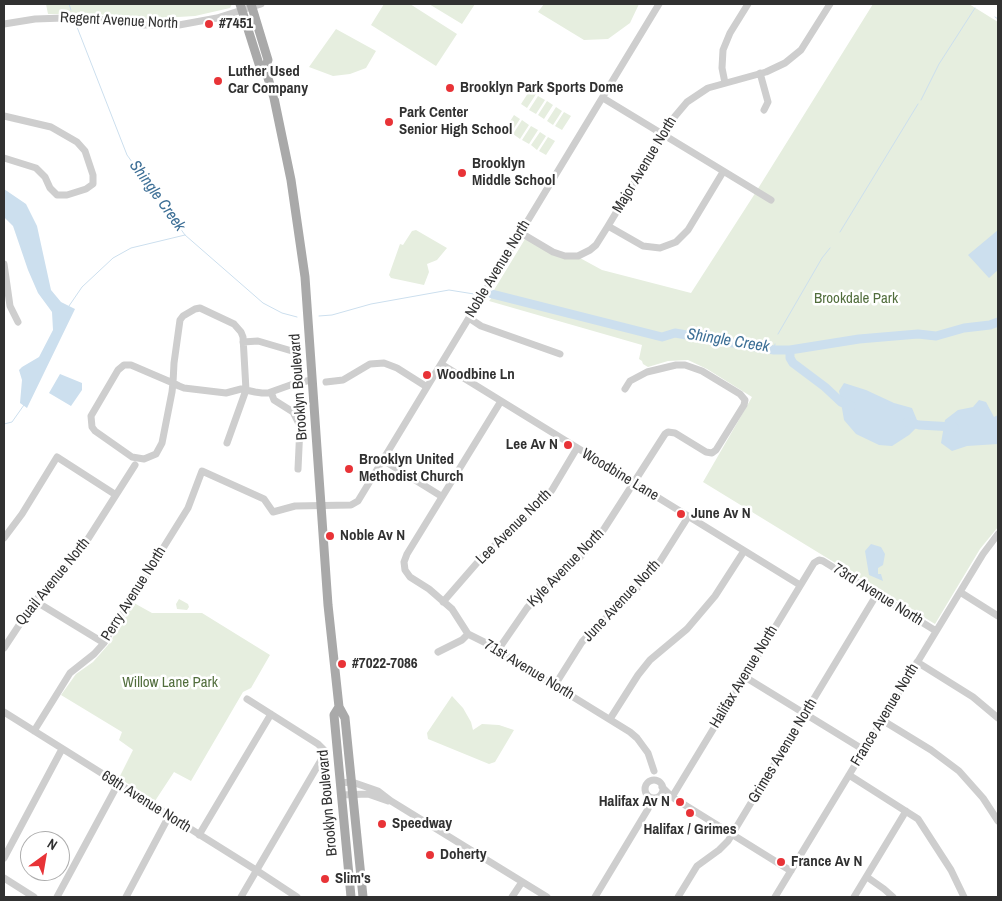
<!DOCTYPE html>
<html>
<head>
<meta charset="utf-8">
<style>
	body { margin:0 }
	#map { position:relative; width:1002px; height:901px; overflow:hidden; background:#fff; font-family:"Archivo Narrow",sans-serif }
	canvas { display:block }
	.frame { position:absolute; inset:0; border:5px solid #313131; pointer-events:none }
	.north { position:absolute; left:20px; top:831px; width:50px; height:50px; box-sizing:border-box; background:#fff; border:1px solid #adadad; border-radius:50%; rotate:32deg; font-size:14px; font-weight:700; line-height:20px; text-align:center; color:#313131 }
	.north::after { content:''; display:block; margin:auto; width:18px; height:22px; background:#e83337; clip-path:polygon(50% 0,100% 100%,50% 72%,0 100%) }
</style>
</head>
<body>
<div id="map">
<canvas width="1002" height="901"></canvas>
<div class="frame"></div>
<div class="north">N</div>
</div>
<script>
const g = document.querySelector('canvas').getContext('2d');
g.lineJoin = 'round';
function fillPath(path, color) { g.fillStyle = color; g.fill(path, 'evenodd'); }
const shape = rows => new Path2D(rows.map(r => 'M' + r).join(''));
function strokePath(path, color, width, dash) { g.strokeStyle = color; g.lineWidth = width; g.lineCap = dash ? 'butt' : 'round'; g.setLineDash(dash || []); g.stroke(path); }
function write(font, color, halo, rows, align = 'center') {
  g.font = font + ' "Archivo Narrow",sans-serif'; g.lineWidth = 5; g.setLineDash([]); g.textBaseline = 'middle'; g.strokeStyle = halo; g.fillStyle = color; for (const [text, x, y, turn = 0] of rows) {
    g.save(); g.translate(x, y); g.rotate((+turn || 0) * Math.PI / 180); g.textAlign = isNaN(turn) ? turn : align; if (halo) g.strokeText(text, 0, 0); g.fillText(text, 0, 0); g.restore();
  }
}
fillPath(shape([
	[46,4,232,4,230,8,195,16,144,19,97,14,48,14],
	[384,4,410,4,457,34,436,66,371,25],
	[429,4,475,4,462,24],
	[544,4,639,4,630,23,608,39,584,40,538,12],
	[873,4,969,4,998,22,998,527,980,549,935,624,703,482,752,397,707,369,688,360,668,361,648,367,643,364,642,361,639,359,642,345,489,301,493,296,491,295,525,239,559,257,567,259,580,258,602,270,691,293,754,195],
	[336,29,376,51,366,68,350,74,333,76,309,67],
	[530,90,536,94,527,108,521,104],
	[538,96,545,100,536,114,529,110],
	[547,101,553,105,544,119,538,115],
	[556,107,562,111,553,125,547,121],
	[564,112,571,116,562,130,555,126],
	[514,115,520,119,511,133,505,129],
	[522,120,529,125,520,139,513,134],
	[531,126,538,130,529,144,522,140],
	[540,132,546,136,537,150,531,145],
	[548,137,555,141,546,155,539,151],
	[416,230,447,248,437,260,427,264,429,272,424,285,391,278,389,275,400,244,403,245,412,231],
	[179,599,188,604,189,607,187,610,177,609,176,604],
	[134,603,152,613,202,613,270,655,251,688,243,692,191,781,174,772,155,801,119,778,133,750,119,740,122,732,61,695,76,674,93,662,108,645],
	[452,696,463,708,471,722,473,730,482,724,499,725,514,730,495,762,489,764,428,739,427,733]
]), '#e6eedf');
fillPath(shape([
	[4,189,26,204,37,226,51,290,61,302,75,309,27,408,20,403,22,380,19,370,22,367,39,357,53,330,52,312,38,293,28,270,13,226,4,217],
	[998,230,998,270,989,278,968,255],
	[60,374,82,383,82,390,71,406,49,393],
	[844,383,866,390,894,403,912,408,919,425,909,435,892,446,879,445,856,434,844,420,839,391],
	[979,400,986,402,994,417,998,415,998,444,967,446,952,451,941,443,945,420,958,410,973,407],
	[871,544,881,547,885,554,883,565,878,568,878,574,881,574,883,581,869,575,865,551]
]), '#ccdfee');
strokePath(shape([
	[69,4,71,10],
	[995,17,998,19],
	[77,27,127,155,185,235,263,303,282,313,297,317],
	[921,100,939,64,975,8],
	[840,232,918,104],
	[69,306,82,287,113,258,131,248,185,235],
	[319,316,332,315,371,304,449,290,474,294],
	[778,334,822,258,830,248],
	[774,350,775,344],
	[4,424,12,422,24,405]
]), '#ccdfee', 1);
strokePath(shape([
	[492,294,662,337,675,333,774,350,790,350,859,339,918,334,936,336,964,328,990,325,998,322],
	[790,350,790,358,793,363,825,387,841,402,851,406],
	[907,422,919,425,954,427]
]), '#ccdfee', 9);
strokePath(shape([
	[4,24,35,19,64,18,97,19,145,25,179,25,217,18,261,4],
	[760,73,768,102,764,110],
	[725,83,722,68,723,50,730,33,748,4],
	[603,98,771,200],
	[4,116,51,127,77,142,85,151,93,175,93,184,86,189,67,195,57,195,50,188,45,177,36,168,4,158],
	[608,226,643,246,660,248,676,242,688,230,723,172],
	[521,233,553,252,565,256,578,256,590,250,596,245,608,226,671,121,687,102,708,88,766,72,785,63,801,50,830,4],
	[4,264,10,306,18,322],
	[469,318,481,326,560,354],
	[243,342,258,341,292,351],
	[441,364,800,585],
	[326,382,343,380,370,364,384,363,397,368,427,387],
	[271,392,274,400,293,412,300,426,298,469],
	[501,401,407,554,404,562,405,570,410,577,429,589,452,609,468,634,484,642,630,732,637,738,648,753,654,771],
	[227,443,246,390,243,337,241,332,234,324,200,308,195,309,183,316,180,320,174,363,173,383,172,392,162,443,156,454,144,459,132,457,95,431,92,427,91,416,118,370,124,365,131,365,173,383,179,386,184,388,226,393,241,389,246,390,255,392,262,393,268,393,296,383,312,380],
	[383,460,441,496],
	[4,538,22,514,57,457,116,495],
	[960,592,998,616],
	[35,601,104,643],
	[443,602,483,556,541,503,552,490,577,448],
	[4,648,35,601,79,553,135,465],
	[498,650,527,608,540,594,575,563,604,529,665,434,668,432,675,433,706,452,712,453,716,450,744,405,745,400,740,394,702,371,685,365,676,365,647,372,630,381,625,389],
	[438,652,462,640,468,634],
	[917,662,973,697,998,718],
	[745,677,864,750],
	[555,685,582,642,595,628,630,596,659,563,688,517],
	[4,712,256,870,297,897],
	[610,719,638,675,650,660,687,629,715,596,744,551],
	[882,720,931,750,959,771,983,798,998,821],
	[34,731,70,673,94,654,104,643,188,508,202,471,264,499,273,512,295,506,351,505,358,501,659,4],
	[849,775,918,819,951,870,964,897],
	'645 789a9 9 0 1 1 18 0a9 9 0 1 1-18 0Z',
	[340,783,352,782,378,791,391,801,547,897],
	[662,787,672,797,791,871],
	[341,795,368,794,388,801],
	[672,797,814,563,819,560,823,561,936,631],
	[199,835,271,714],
	[4,858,62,749],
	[867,877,884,889,893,897],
	[4,878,34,897],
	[57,897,118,784],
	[126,897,169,816],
	[241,897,324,755,325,751,318,744,247,699],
	[512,897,522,882],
	[595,897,648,809],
	[678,897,697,866,719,850,728,841,877,594],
	[775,897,983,554,998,534],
	[854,897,906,811]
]), '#cecece', 7);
strokePath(shape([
	[240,4,259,64,265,68],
	[251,4,268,60,265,68,274,98,291,180,305,277,328,605,339,707,345,718,363,897],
	[339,707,334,715,351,897]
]), '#a9a9a9', 9);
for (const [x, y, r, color] of [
	[209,24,5,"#e83337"],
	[218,81,5,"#e83337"],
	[450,88,5,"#e83337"],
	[389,122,5,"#e83337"],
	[462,173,5,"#e83337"],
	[427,375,5,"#e83337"],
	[568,445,5,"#e83337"],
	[349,469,5,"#e83337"],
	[681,514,5,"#e83337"],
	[330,536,5,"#e83337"],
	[342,664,5,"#e83337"],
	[680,802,5,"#e83337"],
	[690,813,5,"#e83337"],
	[382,824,5,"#e83337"],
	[430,855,5,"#e83337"],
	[781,862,5,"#e83337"],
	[325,879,5,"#e83337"]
]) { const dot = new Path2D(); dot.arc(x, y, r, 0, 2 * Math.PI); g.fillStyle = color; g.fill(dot); strokePath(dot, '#fff', 2); }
write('15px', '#313131', '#fff', [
	["Regent Avenue North",119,21,3],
	["Major Avenue North",645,165,-59],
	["Noble Avenue North",498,269,-59],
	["Brooklyn Boulevard",299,387,-94],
	["Woodbine Lane",620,475,31],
	["Lee Avenue North",514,527,-45],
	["Kyle Avenue North",566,568,-46],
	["Quail Avenue North",53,582,-51],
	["Perry Avenue North",134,594,-58],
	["73rd Avenue North",878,595,32],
	["June Avenue North",622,601,-47],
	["71st Avenue North",529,670,31],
	["Halifax Avenue North",744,677,-59],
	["France Avenue North",885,715,-59],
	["Grimes Avenue North",783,751,-59],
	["69th Avenue North",146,802,32],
	["Brooklyn Boulevard",328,803,-95]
]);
write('bold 15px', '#313131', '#fff', [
	["#7451",219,24],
	["Luther Used",228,72],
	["Car Company",228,89],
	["Brooklyn Park Sports Dome",460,88],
	["Park Center",399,113],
	["Senior High School",399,130],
	["Brooklyn",472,164],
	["Middle School",472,181],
	["Woodbine Ln",437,375],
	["Lee Av N",558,445,"right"],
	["Brooklyn United",359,460],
	["Methodist Church",359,477],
	["June Av N",691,514],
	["Noble Av N",340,536],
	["#7022-7086",352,664],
	["Halifax Av N",670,802,"right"],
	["Speedway",392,824],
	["Halifax / Grimes",690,830,"center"],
	["Doherty",440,855],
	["France Av N",791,862],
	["Slim's",335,879]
], 'left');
write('15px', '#526e3d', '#fff', [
	["Brookdale Park",856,299],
	["Willow Lane Park",170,683]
]);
write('italic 16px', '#3d6f96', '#fff', [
	["Shingle Creek",157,196,54],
	["Shingle Creek",728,341,9]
]);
</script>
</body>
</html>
